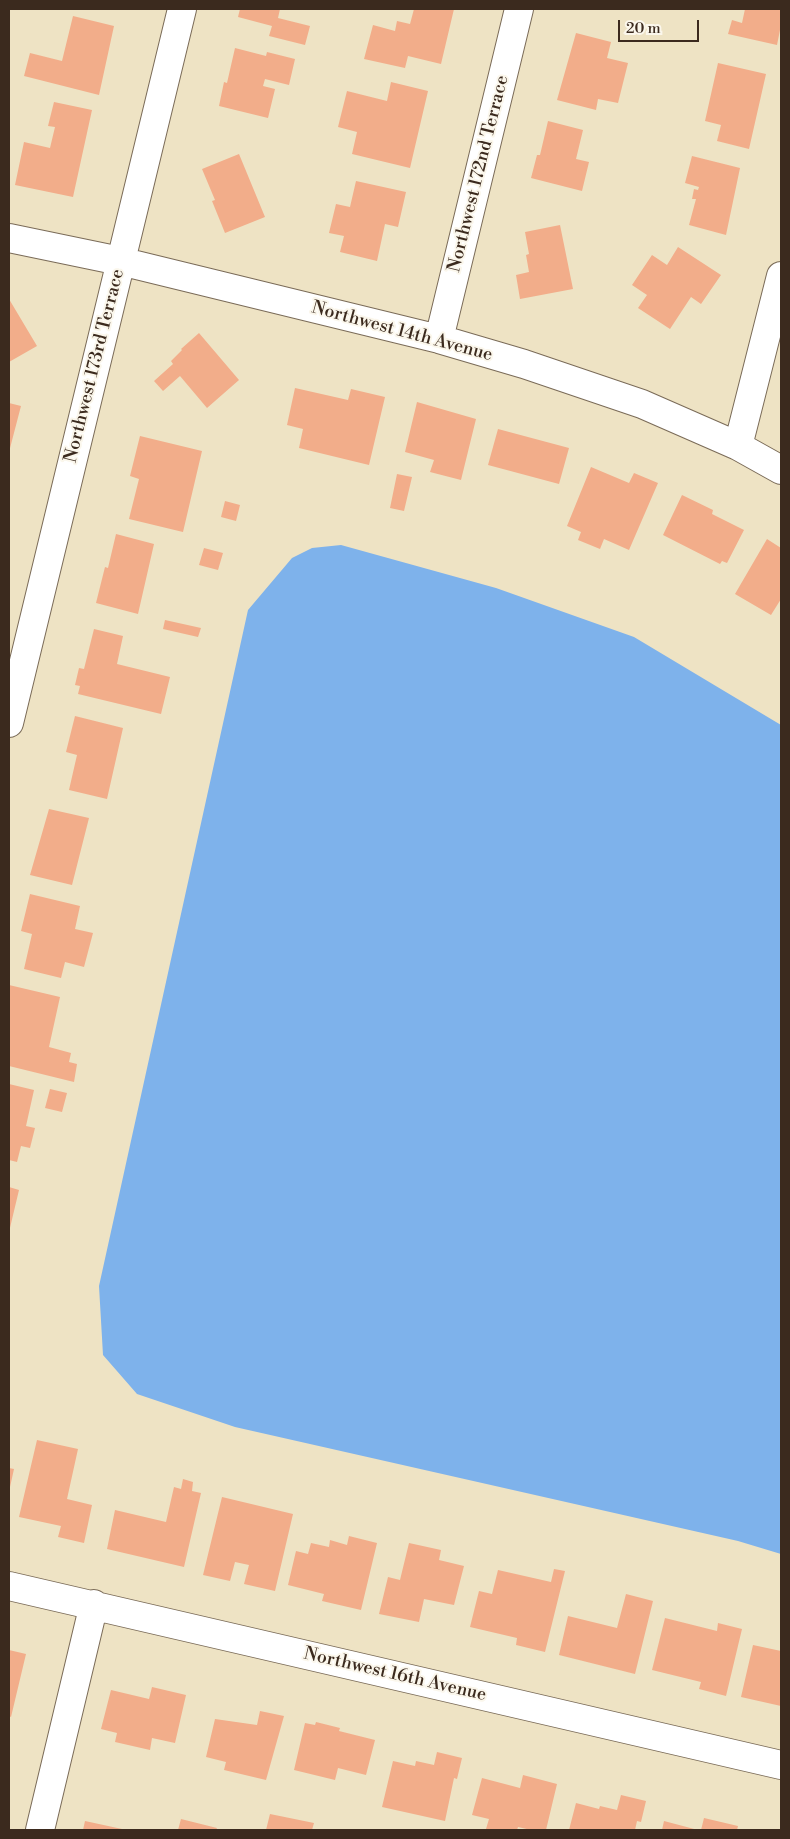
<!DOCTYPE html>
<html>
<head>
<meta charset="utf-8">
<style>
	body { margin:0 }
	#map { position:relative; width:790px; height:1839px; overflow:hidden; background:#eee3c4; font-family:"Libre Bodoni",serif }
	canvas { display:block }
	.frame { position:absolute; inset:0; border:10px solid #3b2a1e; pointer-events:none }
	.scale { position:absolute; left:618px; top:20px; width:81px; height:22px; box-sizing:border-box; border:2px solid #3b2a1e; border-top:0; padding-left:6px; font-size:15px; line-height:18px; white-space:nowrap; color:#3b2a1e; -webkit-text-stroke:4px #fbf7ec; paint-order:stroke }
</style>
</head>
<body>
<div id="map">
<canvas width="790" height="1839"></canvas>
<div class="frame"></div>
<div class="scale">20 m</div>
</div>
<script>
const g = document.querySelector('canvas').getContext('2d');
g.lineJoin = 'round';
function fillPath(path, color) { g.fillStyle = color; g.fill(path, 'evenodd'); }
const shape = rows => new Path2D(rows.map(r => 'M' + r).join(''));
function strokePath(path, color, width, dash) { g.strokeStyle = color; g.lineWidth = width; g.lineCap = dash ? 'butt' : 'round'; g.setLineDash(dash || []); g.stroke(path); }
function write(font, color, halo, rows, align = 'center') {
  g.font = font + ' "Libre Bodoni",serif'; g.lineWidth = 4; g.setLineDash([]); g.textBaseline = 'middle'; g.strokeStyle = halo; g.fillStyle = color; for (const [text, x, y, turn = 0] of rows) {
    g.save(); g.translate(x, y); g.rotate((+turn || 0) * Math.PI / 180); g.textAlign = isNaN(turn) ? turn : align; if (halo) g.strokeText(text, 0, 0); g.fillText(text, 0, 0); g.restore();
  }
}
fillPath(shape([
	[341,545,496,588,634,637,781,725,781,1554,738,1541,235,1427,137,1394,103,1355,99,1286,248,610,292,558,312,548]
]), '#7eb2eb');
fillPath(shape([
	[240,9,280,9,278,18,310,26,305,45,269,36,272,26,238,17],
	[414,9,454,9,441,64,408,56,405,68,364,59,373,25,395,31,397,21,410,24],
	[745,9,781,9,781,25,777,45,728,34,732,20,742,23],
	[73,16,114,26,99,95,24,76,30,53,62,61],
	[576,33,611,42,607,58,628,63,618,103,598,99,596,110,557,100],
	[235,48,266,56,267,52,295,59,289,85,265,79,263,86,275,89,268,118,219,106,224,82,227,83],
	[718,63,766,74,749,149,717,141,721,125,705,121],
	[391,82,428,91,410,168,352,154,357,132,338,127,347,91,387,101],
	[54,102,92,110,73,197,15,185,24,142,50,148,55,127,48,126],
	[548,121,583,130,576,159,589,162,582,191,531,178,537,155,540,155],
	[239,154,265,217,225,233,212,201,215,200,202,169],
	[692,156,740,168,726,235,689,225,696,199,692,199,694,189,698,190,699,187,685,183],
	[356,181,406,192,398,227,385,224,377,261,340,252,344,236,329,233,336,204,350,207],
	[560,225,573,289,520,299,516,275,529,272,526,255,529,254,525,232],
	[678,247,721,275,701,304,691,297,670,329,638,308,647,295,632,285,652,255,667,265],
	[9,299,37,346,9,362],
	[199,333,239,380,207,408,180,376,163,391,154,381,173,364,171,361,182,350,181,349],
	[295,388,348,400,351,389,385,397,369,465,299,448,303,429,287,425],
	[417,402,476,419,461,480,430,472,434,460,405,452],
	[9,403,21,406,9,452],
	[498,429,569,448,559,484,488,465],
	[140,436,202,451,183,532,129,519,139,479,130,476],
	[591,467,629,483,634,473,658,483,629,550,604,539,600,549,578,540,581,532,567,526],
	[397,474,412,477,404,511,390,508],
	[682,495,713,510,712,514,744,530,727,563,722,561,720,564,663,535],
	[225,501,240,505,236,521,221,517],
	[116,534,154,544,138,614,96,603,105,567,108,568],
	[767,539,781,548,781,599,771,615,735,594],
	[204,548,223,553,218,570,199,565],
	[165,620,201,628,198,637,163,629],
	[94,629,123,636,117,664,170,677,161,714,78,694,80,686,75,685,79,668,84,669],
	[75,716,123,728,107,799,69,790,77,755,66,752],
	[49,809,89,818,72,885,30,875],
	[30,894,80,906,75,929,93,933,84,967,65,962,61,978,24,969,32,934,21,931],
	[9,985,60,997,49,1047,71,1053,69,1062,77,1064,74,1082,9,1066],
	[9,1084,34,1090,26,1126,35,1128,30,1148,21,1146,17,1162,9,1160],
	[50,1089,67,1093,62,1112,45,1108],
	[9,1187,19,1190,9,1232],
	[37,1440,78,1449,67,1499,92,1505,84,1543,58,1537,61,1526,19,1517],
	[9,1468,14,1469,10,1487,9,1487],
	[183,1479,193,1482,192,1491,201,1493,184,1567,107,1549,115,1510,166,1522,174,1487,181,1489],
	[222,1497,293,1514,275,1591,244,1584,249,1565,235,1562,230,1581,203,1575],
	[349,1536,377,1543,361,1610,322,1601,324,1594,288,1585,296,1551,308,1554,311,1543,329,1547,330,1540,347,1545],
	[409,1543,441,1550,439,1560,464,1566,454,1605,424,1599,419,1622,379,1614,388,1577,400,1580],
	[554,1569,565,1571,545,1652,516,1645,517,1638,470,1627,479,1591,492,1594,498,1570,551,1582],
	[626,1594,653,1601,635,1674,559,1655,568,1616,617,1628],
	[665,1618,717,1631,718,1623,742,1629,726,1696,699,1689,701,1682,652,1670],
	[753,1645,781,1651,781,1706,741,1697],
	[9,1650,26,1654,11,1717,9,1716],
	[152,1687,186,1695,175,1743,152,1738,150,1750,115,1742,117,1733,101,1729,111,1690,149,1699],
	[260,1711,284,1716,266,1780,224,1770,226,1762,206,1757,215,1719,257,1725],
	[316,1722,340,1728,339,1731,375,1740,366,1775,338,1768,335,1780,294,1770,305,1723,315,1725],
	[437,1752,462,1758,457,1779,454,1778,445,1821,382,1807,393,1761,415,1766,416,1761,434,1765],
	[523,1775,557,1784,546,1830,531,1830,518,1827,517,1830,486,1829,489,1819,472,1815,482,1778,520,1788],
	[621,1795,646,1801,641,1822,637,1821,635,1830,569,1830,576,1803,599,1809,600,1806,617,1810],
	[270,1814,314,1823,312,1830,266,1830],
	[704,1818,738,1826,737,1830,701,1830],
	[181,1819,217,1828,216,1830,178,1830],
	[85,1821,122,1829,122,1830,83,1830],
	[664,1821,698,1830,662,1830]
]), '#f2ad8a');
const minor = shape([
	[9,238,120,261,439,339,524,364,642,404,738,446,781,470],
	[439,339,519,9],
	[738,446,781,276],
	[9,723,182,9],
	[9,1586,781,1765],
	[40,1830,94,1604]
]);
strokePath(minor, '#7a6b58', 30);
strokePath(minor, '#fff', 28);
write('18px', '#3b2a1e', '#fbf7ec', [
	["Northwest 172nd Terrace",479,174,-76],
	["Northwest 14th Avenue",402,332,15],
	["Northwest 173rd Terrace",95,366,-76],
	["Northwest 16th Avenue",395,1675,13]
]);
</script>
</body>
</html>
